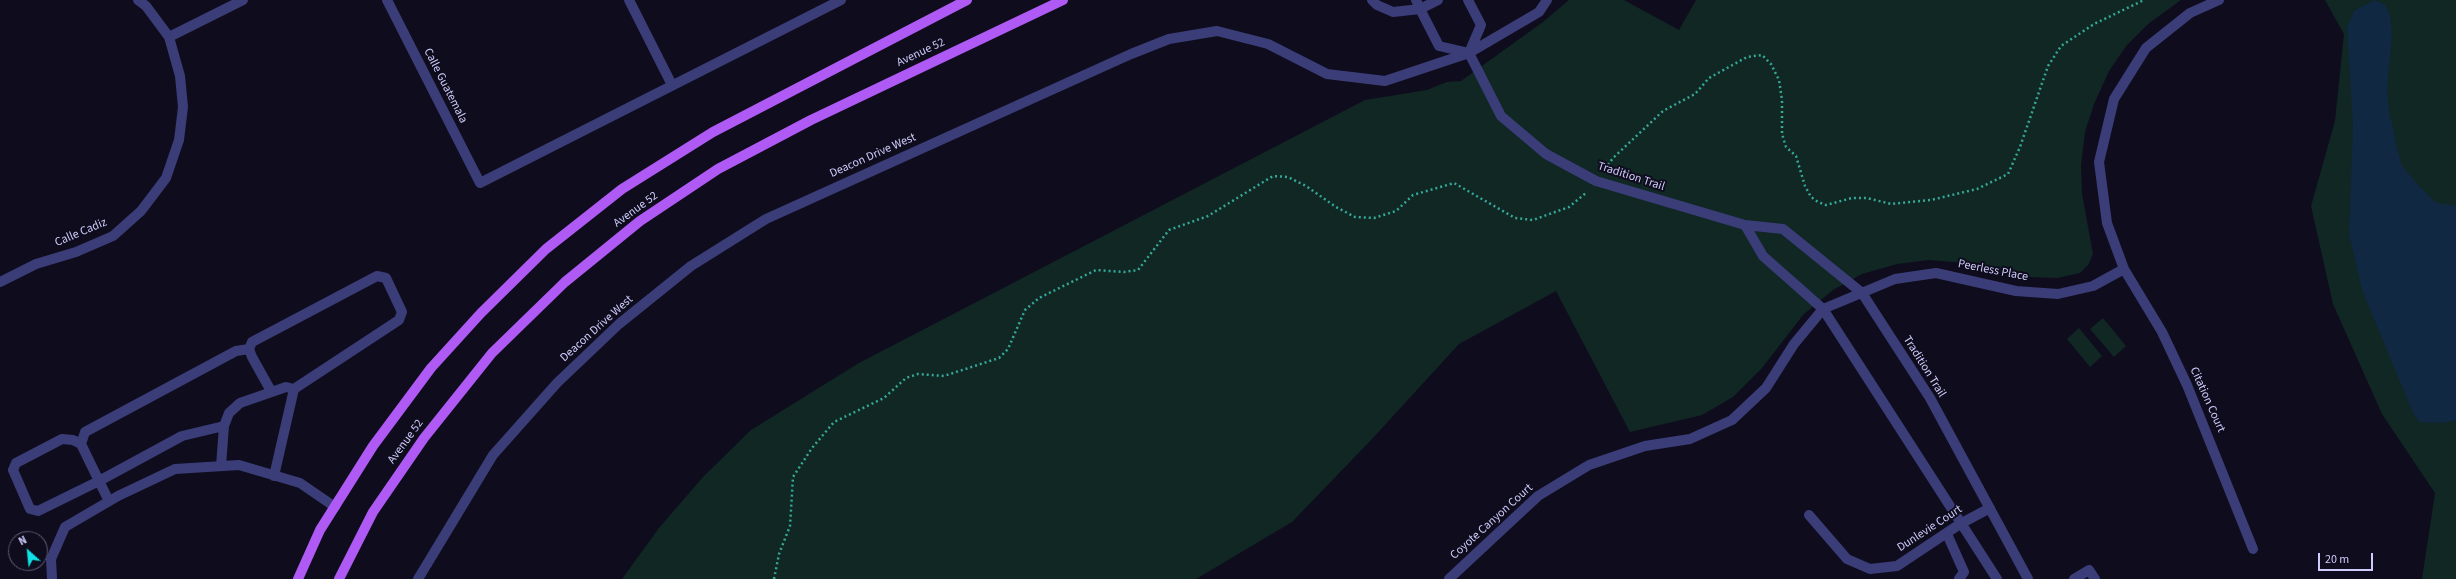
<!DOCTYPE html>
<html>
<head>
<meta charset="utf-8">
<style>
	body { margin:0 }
	#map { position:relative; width:2456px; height:579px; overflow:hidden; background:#0f0d1d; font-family:"Source Sans 3",sans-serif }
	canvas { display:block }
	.north { position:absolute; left:8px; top:531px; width:40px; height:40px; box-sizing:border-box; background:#0f0d1d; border:1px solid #5b5976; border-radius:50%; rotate:333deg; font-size:11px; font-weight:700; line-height:16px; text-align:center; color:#ceccfc }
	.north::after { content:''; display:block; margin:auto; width:14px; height:18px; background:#0fe1e6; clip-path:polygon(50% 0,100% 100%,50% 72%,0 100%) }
	.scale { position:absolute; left:2318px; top:553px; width:55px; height:18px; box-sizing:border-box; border:2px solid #ceccfc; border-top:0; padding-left:5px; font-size:12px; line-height:14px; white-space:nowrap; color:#ceccfc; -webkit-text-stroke:3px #0f0d1d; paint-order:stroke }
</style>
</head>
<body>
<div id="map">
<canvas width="2456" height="579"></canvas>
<div class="north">N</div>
<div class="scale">20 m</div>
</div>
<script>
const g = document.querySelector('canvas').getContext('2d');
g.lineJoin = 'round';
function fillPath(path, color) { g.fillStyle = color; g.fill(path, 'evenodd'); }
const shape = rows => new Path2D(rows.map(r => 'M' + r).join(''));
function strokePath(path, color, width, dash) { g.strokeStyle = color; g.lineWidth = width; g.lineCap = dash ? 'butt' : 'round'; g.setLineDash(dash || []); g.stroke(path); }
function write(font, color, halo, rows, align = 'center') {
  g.font = font + ' "Source Sans 3",sans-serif'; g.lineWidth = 4; g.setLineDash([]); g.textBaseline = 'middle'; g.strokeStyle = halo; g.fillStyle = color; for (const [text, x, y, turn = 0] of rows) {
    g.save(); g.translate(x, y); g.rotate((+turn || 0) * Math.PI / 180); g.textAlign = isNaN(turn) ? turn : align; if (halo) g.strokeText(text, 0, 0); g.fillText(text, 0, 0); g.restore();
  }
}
fillPath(shape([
	[1569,0,1624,0,1679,30,1696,0,2181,0,2148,24,2127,45,2109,71,2094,104,2085,132,2081,165,2082,194,2093,254,2088,265,2080,273,2057,278,2031,277,2002,273,1966,263,1929,260,1897,264,1862,274,1833,290,1803,315,1762,368,1733,397,1702,415,1630,432,1556,291,1459,344,1372,439,1292,522,1196,579,622,579,659,528,703,477,751,430,859,363,1365,100,1427,90,1447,82,1461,81,1543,22],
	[2325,0,2456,0,2456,579,2422,579,2435,493,2382,414,2333,304,2311,206,2335,121,2344,34],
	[2103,318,2126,346,2114,357,2090,329],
	[2079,328,2102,356,2090,367,2067,339]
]), '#102724');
fillPath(shape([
	[2374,0,2385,5,2390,16,2392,34,2387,91,2389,111,2401,164,2416,183,2436,203,2456,206,2456,420,2443,423,2420,422,2413,413,2362,290,2349,234,2353,126,2347,28,2354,11]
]), '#112842');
strokePath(shape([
	[1605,169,1613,158,1663,111,1695,94,1709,78,1747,57,1762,55,1771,64,1779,80,1782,100,1782,134,1786,147,1796,156,1805,186,1811,197,1818,202,1826,205,1852,198,1867,198,1891,204,1931,200,1977,189,2008,174,2020,147,2048,66,2061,46,2094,24,2144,0],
	[774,579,779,554,790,526,793,477,812,448,834,422,884,398,906,378,918,374,944,376,999,358,1008,349,1025,310,1039,298,1096,270,1124,272,1138,270,1169,230,1208,216,1273,176,1288,177,1306,186,1336,207,1355,217,1374,218,1396,211,1413,195,1454,183,1515,218,1533,220,1569,207,1587,192]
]), '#35a898', 2.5, [2, 3]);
strokePath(shape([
	[387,0,480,183,841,0],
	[629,0,672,85],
	[1372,0,1377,5,1393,12,1420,9,1439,46,1469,53,1501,116,1546,154,1596,181,1745,225,1783,229,1862,293,1930,398,2028,579],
	[1416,0,1420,9,1438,0],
	[1468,0,1481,25,1469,53],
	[169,37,243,0],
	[1745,225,1763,256,1823,309,1997,579],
	[2124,269,2162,332,2187,385,2253,549],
	[0,282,36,264,76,252,113,236,141,211,166,178,179,140,183,107,180,76,169,37,146,6,138,0],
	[271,391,252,357,249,349,252,342,377,276,386,278,402,312,399,320,294,389],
	[81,444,85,432,236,351,249,349],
	[221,466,224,426,229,413,240,403,286,387,294,389,274,476],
	[109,501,99,481,81,444,73,440,62,439,16,463,13,470,30,509,38,511,99,481,182,436,224,426],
	[1809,515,1847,559,1870,569,1897,566,1960,524,1990,508],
	[1947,534,1964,572,1959,579],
	[52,579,51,559,65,527,118,496,175,469,239,465,300,483,335,507],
	[418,579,493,455,557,383,619,324,691,266,766,219,1131,54,1169,39,1217,31,1268,44,1327,74,1385,81,1469,53,1539,12,1547,0],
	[1449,579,1538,496,1589,465,1645,446,1690,439,1732,420,1766,388,1794,344,1823,309,1895,279,1936,273,2016,291,2058,294,2093,286,2124,269,2107,223,2099,162,2114,99,2146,48,2190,13,2219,0],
	[2074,579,2089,570,2095,579]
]), '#3b3d79', 10);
strokePath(shape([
	[298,579,320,530,373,446,431,368,481,313,546,249,622,189,713,132,967,0],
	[339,579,373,512,424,438,492,353,565,282,640,221,718,169,811,120,1063,0]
]), '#af5af5', 10);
write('12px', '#ceccfc', '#0f0d1d', [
	["Avenue 52",921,53,-25],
	["Calle Guatemala",445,86,63],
	["Deacon Drive West",873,156,-24],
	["Tradition Trail",1631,177,18],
	["Avenue 52",636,210,-36],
	["Calle Cadiz",81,233,-23],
	["Peerless Place",1993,271,11],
	["Deacon Drive West",597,329,-42],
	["Tradition Trail",1924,367,58],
	["Citation Court",2207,400,66],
	["Avenue 52",406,442,-54],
	["Coyote Canyon Court",1492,522,-42],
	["Dunlevie Court",1930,529,-33]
]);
</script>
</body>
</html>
